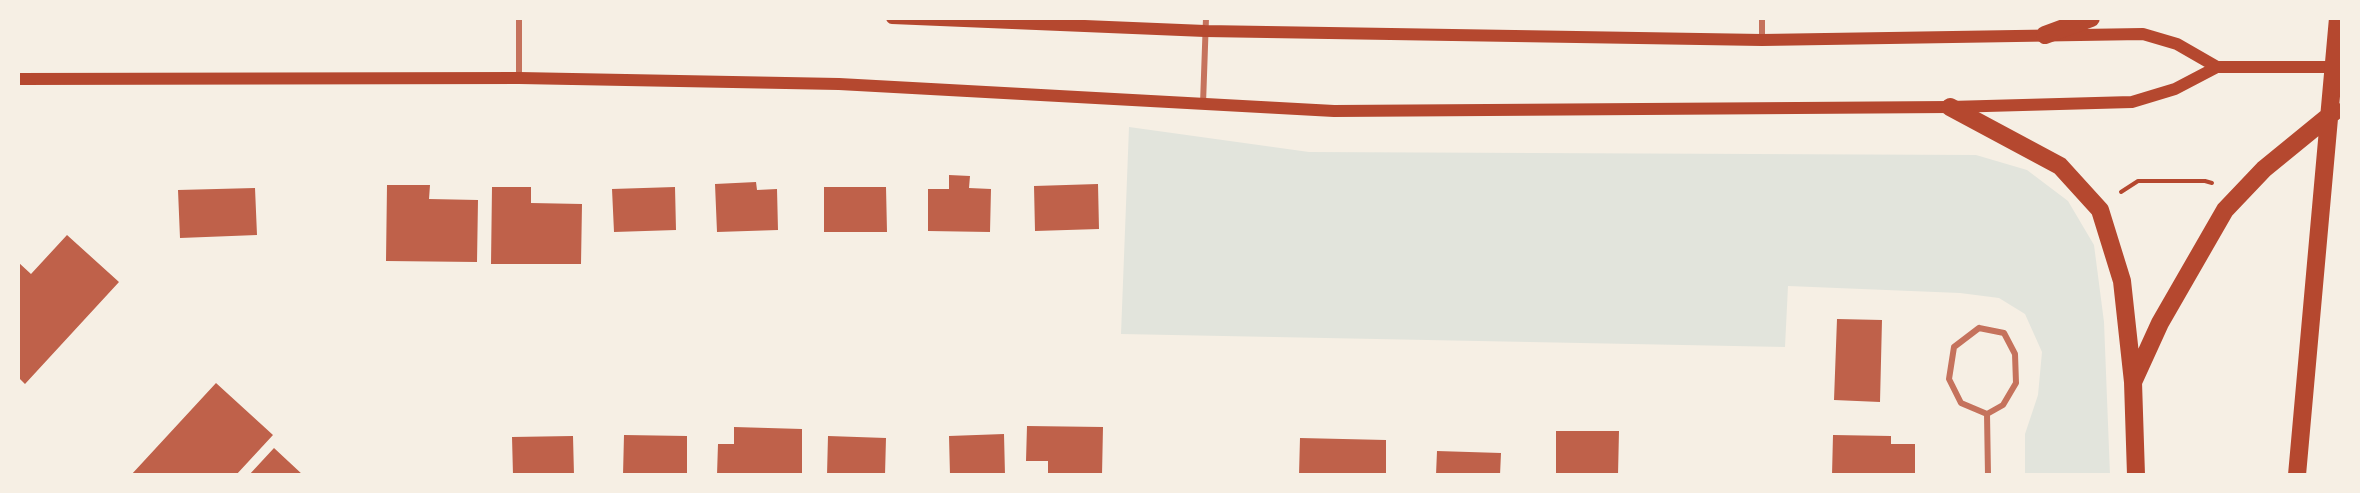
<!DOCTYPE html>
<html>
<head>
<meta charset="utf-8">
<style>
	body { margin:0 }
	#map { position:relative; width:2360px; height:493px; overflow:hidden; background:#f6efe4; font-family:"Varela Round",sans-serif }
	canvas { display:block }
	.frame { position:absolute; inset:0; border:20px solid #f6efe4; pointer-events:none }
</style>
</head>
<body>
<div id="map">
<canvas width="2360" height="493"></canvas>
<div class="frame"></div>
</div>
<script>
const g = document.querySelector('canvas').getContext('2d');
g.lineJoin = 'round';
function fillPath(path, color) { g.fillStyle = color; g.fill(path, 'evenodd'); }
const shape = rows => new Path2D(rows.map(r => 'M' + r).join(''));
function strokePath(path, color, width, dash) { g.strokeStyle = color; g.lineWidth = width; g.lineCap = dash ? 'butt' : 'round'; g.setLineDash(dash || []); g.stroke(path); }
fillPath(shape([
	[1129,127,1309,152,1976,155,2027,170,2068,201,2094,245,2104,322,2110,475,2025,475,2025,434,2038,395,2042,352,2025,314,1999,298,1960,293,1788,286,1785,347,1121,334]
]), '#e2e4dc');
fillPath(shape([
	[949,175,970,176,969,188,991,189,990,232,928,231,928,189,949,189],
	[756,182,757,190,777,189,778,230,717,232,715,184],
	[1098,184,1099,229,1035,231,1034,186],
	[387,185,430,185,429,199,478,200,477,262,386,261],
	[492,187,531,187,531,203,582,204,581,264,491,264],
	[675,187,676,230,614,232,612,189],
	[824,187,886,187,887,232,824,232],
	[255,188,257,235,180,238,178,190],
	[67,235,119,282,25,384,18,377,18,262,31,274],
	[1837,319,1882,320,1880,402,1834,400],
	[216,383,273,435,236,475,131,475],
	[1027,426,1103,427,1102,475,1048,475,1048,461,1026,461],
	[734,427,802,429,802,475,717,475,718,444,734,444],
	[1556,431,1619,431,1618,475,1556,475],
	[1004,434,1005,475,950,475,949,436],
	[624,435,687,436,687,475,623,475],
	[1833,435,1891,436,1891,444,1915,444,1915,475,1832,475],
	[573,436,574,475,513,475,512,437],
	[828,436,886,438,885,475,827,475],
	[1300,438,1386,440,1386,475,1299,475],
	[274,448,303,475,249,475],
	[1437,451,1501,453,1500,475,1436,475]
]), '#bf614a');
strokePath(shape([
	[2121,192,2138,181,2205,181,2212,183]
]), '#b5482f', 4);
strokePath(shape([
	[1762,40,1762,18],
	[519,78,519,18],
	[1203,104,1206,18],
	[1979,328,2004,333,2015,354,2016,383,2003,405,1987,414,1961,403,1949,379,1954,347,1979,328],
	[1987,414,1988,475]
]), '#c5725c', 6);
strokePath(shape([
	[892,18,1205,31,1762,40,2143,34,2177,44,2217,67],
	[18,79,519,78,839,84,1334,111,1950,107,2132,102,2175,89,2217,67,2341,67]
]), '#b5482f', 12);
strokePath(shape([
	[2045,35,2091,18],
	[1950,107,2060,166,2100,210,2122,281,2133,382,2136,475],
	[2134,380,2160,323,2225,210,2264,169,2335,111],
	[2297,475,2338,18]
]), '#b5482f', 18);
</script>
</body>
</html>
